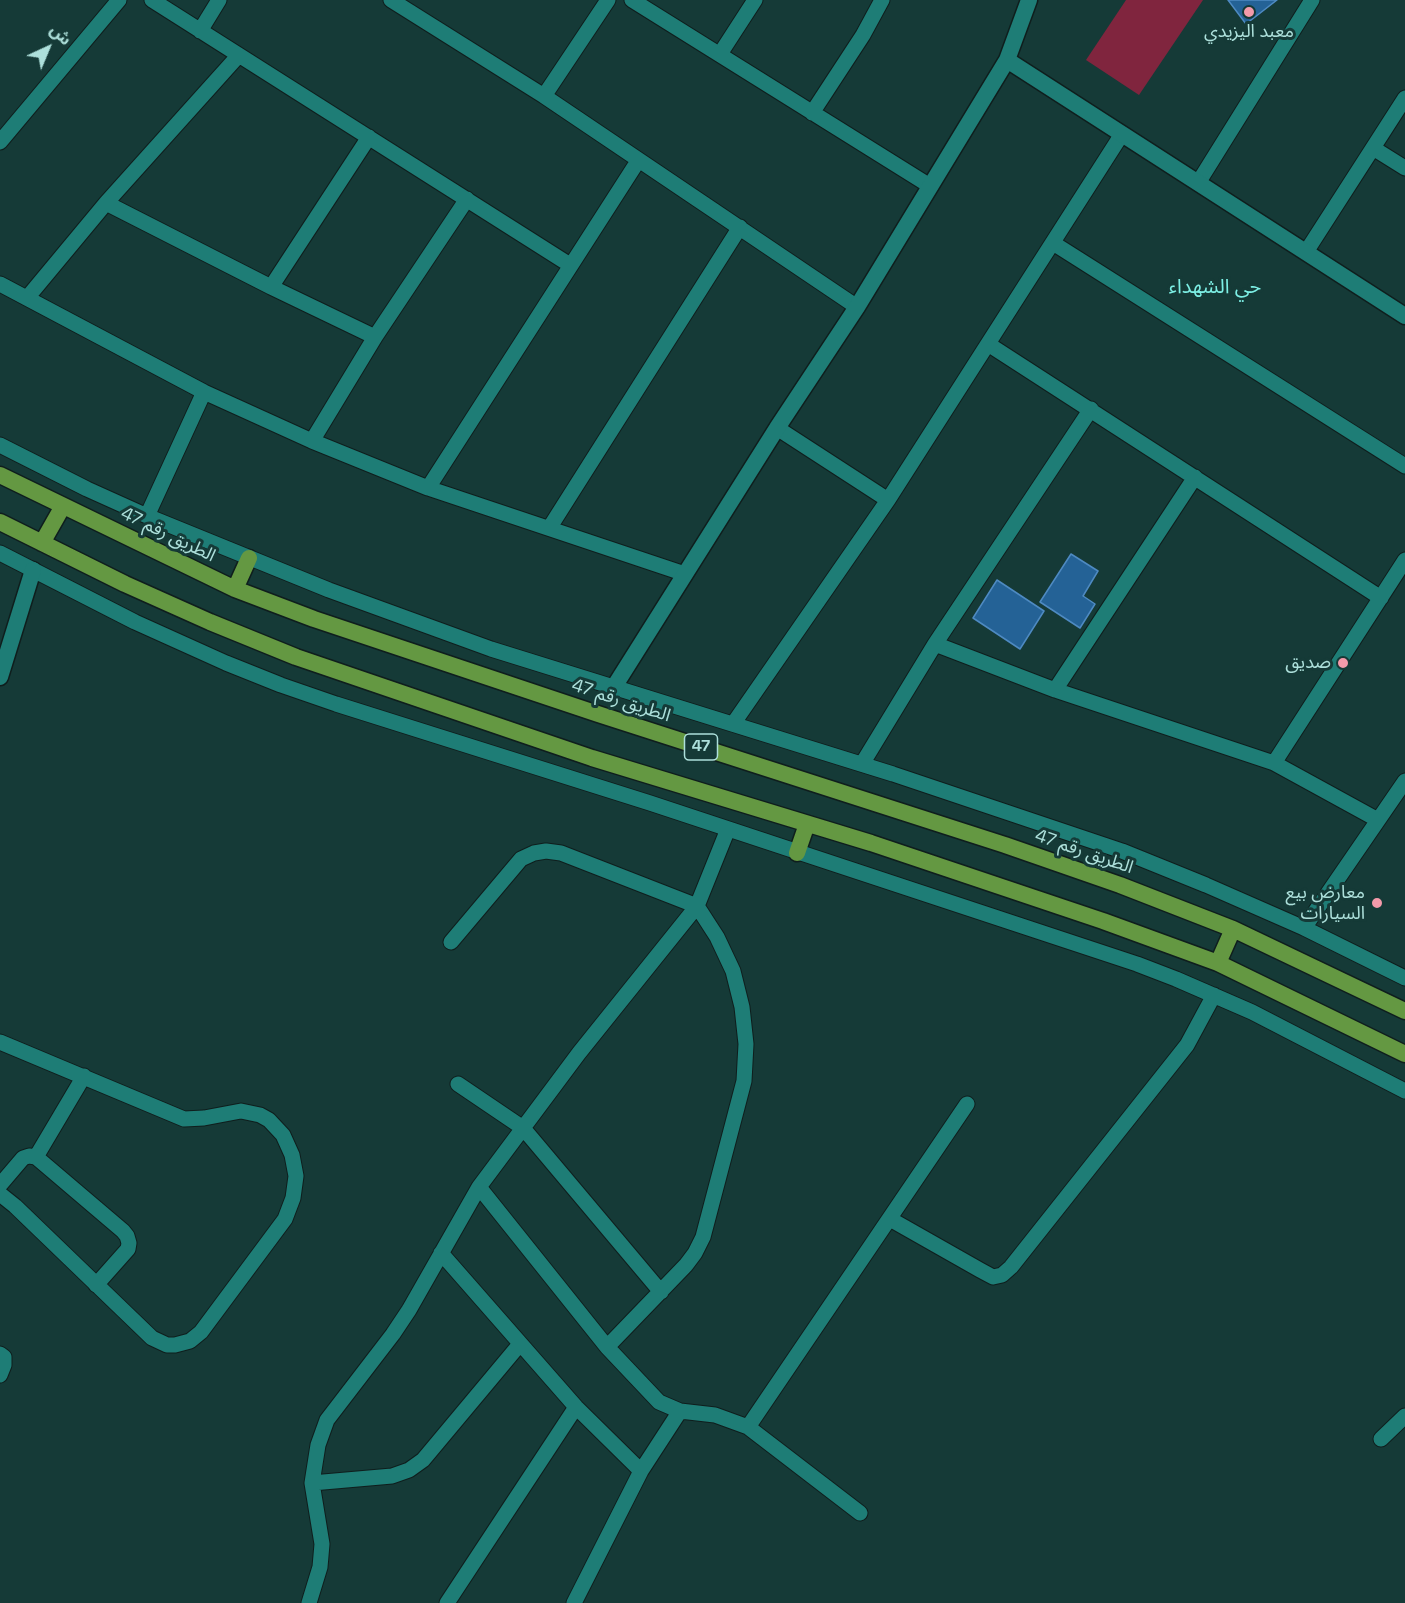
<!DOCTYPE html>
<html>
<head>
<meta charset="utf-8">
<style>
	body { margin:0 }
	#map { position:relative; width:1405px; height:1603px; overflow:hidden; background:#153a37; font-family:"Space Grotesk","Noto Sans Arabic",sans-serif }
	canvas { display:block }
	.north { position:absolute; left:18px; top:18px; width:60px; height:60px; -webkit-text-stroke:4px #153a37; paint-order:stroke; rotate:44deg; font-size:16px; font-weight:700; line-height:24px; text-align:center; color:#ade0db }
	.north::after { content:''; display:block; margin:auto; width:21px; height:27px; background:#ade0db; clip-path:polygon(50% 0,100% 100%,50% 72%,0 100%) }
</style>
</head>
<body>
<div id="map">
<canvas width="1405" height="1603"></canvas>
<div class="north">ش</div>
</div>
<script>
const g = document.querySelector('canvas').getContext('2d');
g.lineJoin = 'round';
function fillPath(path, color) { g.fillStyle = color; g.fill(path, 'evenodd'); }
const shape = rows => new Path2D(rows.map(r => 'M' + r).join(''));
function strokePath(path, color, width, dash) { g.strokeStyle = color; g.lineWidth = width; g.lineCap = dash ? 'butt' : 'round'; g.setLineDash(dash || []); g.stroke(path); }
function write(font, color, halo, rows, align = 'center') {
  g.font = font + ' "Space Grotesk","Noto Sans Arabic",sans-serif'; g.lineWidth = 6; g.setLineDash([]); g.textBaseline = 'middle'; g.strokeStyle = halo; g.fillStyle = color; for (const [text, x, y, turn = 0] of rows) {
    g.save(); g.translate(x, y); g.rotate((+turn || 0) * Math.PI / 180); g.textAlign = isNaN(turn) ? turn : align; if (halo) g.strokeText(text, 0, 0); g.fillText(text, 0, 0); g.restore();
  }
}
fillPath(shape([
	[1126,0,1203,0,1139,95,1086,60]
]), '#80253e');
const building = shape([
	[1228,0,1277,0,1246,24,1228,0],
	[1071,554,1098,571,1083,596,1095,604,1080,628,1040,602,1071,554],
	[997,580,1044,611,1020,649,973,618,997,580]
]);
fillPath(building, '#246296');
strokePath(building, '#4e8ac2', 1.5);
const minor = shape([
	[152,0,570,265],
	[391,0,544,96,857,307],
	[632,0,930,186],
	[200,31,219,0],
	[720,54,755,0],
	[544,96,608,0],
	[812,113,863,35,882,0],
	[0,142,119,0],
	[1373,148,1405,168],
	[1198,183,1312,0],
	[106,203,271,287,375,337],
	[1053,243,1405,466],
	[1306,252,1405,98],
	[0,284,204,392,312,441,428,488,685,574],
	[271,287,369,137],
	[27,298,106,203,239,55],
	[988,344,1381,598],
	[777,428,888,500],
	[312,441,375,337,467,199],
	[0,445,87,489,147,516,329,590,491,649,893,774,1122,851,1206,885,1304,928,1405,978],
	[428,488,638,161],
	[147,516,204,392],
	[550,527,740,227],
	[0,553,135,622,226,663,281,685,336,704,650,803,1137,964,1176,979,1252,1012,1405,1091],
	[935,644,1055,690,1274,763,1378,820],
	[1055,690,1195,477],
	[733,724,888,500,1122,134],
	[1274,763,1405,560],
	[862,764,935,644,1091,409],
	[1304,928,1405,781],
	[451,942,521,859,534,853,546,851,561,853,697,906,717,937,733,971,742,1007,746,1044,744,1081,703,1237,695,1253,686,1265,607,1347],
	[0,1042,184,1119,204,1118,241,1111,260,1115,269,1120,283,1135,292,1155,296,1176,293,1198,285,1219,201,1332,190,1341,175,1345,167,1345,152,1338,15,1206,0,1194],
	[458,1084,523,1128,661,1292],
	[36,1157,84,1076],
	[0,1185,23,1158,29,1156,36,1157,123,1231,127,1236,129,1243,128,1249,96,1285],
	[479,1187,607,1347,659,1402,680,1411,715,1415,748,1427,860,1513],
	[890,1219,980,1270,993,1277,1002,1275,1011,1267,1187,1045,1214,995],
	[441,1253,576,1407,641,1471],
	[0,1354,4,1357,4,1365,0,1375],
	[748,1427,967,1104],
	[1381,1439,1405,1416],
	[312,1483,392,1476,409,1470,423,1460,520,1344],
	[309,1603,320,1567,322,1544,312,1483,318,1445,327,1420,393,1334,409,1310,479,1187,579,1053,697,906,728,829],
	[447,1603,576,1407],
	[574,1603,641,1471,680,1411]
]);
const tertiary = shape([
	[1007,60,1405,316],
	[0,677,33,570],
	[614,687,777,428,857,307,1007,60,1029,0]
]);
const trunk = shape([
	[0,475,235,589,314,619,598,714,1005,845,1120,885,1233,929,1405,1011],
	[0,522,125,584,210,622,296,657,592,758,871,843,1103,921,1218,963,1405,1054],
	[42,543,63,506],
	[235,589,249,558],
	[797,853,807,824],
	[1218,963,1233,929]
]);
strokePath(minor, '#0f1e1d', 17);
strokePath(tertiary, '#0f1e1d', 19);
strokePath(trunk, '#0f1e1d', 19);
strokePath(minor, '#1e7d76', 15);
strokePath(tertiary, '#1e7d76', 16);
strokePath(trunk, '#649842', 16);
for (const [x, y, r, color] of [
	[1249,12,6,"#f39aaa"],
	[1343,663,6,"#f39aaa"],
	[1377,903,6,"#f39aaa"]
]) { const dot = new Path2D(); dot.arc(x, y, r, 0, 2 * Math.PI); g.fillStyle = color; g.fill(dot); strokePath(dot, '#153a37', 2); }
for (const [x, y, w] of [
	[701,747,33]
]) { const box = new Path2D(); box.roundRect(x - w / 2, y - 13, w, 26, 4.5); g.fillStyle = '#153a37'; g.fill(box); strokePath(box, '#ade0db', 1.5); }
write('bold 16px', '#ade0db', null, [
	["47",701,747]
]);
write('18px', '#ade0db', '#153a37', [
	["معبد اليزيدي",1249,32,"center"],
	["صديق",1331,663],
	["معارض بيع",1365,893],
	["السيارات",1365,914]
], 'right');
write('18px', '#ade0db', '#153a37', [
	["الطريق رقم 47",168,535,26],
	["الطريق رقم 47",621,701,18],
	["الطريق رقم 47",1084,852,19]
]);
write('20px', '#7defe5', '#153a37', [
	["حي الشهداء",1215,288]
]);
</script>
</body>
</html>
